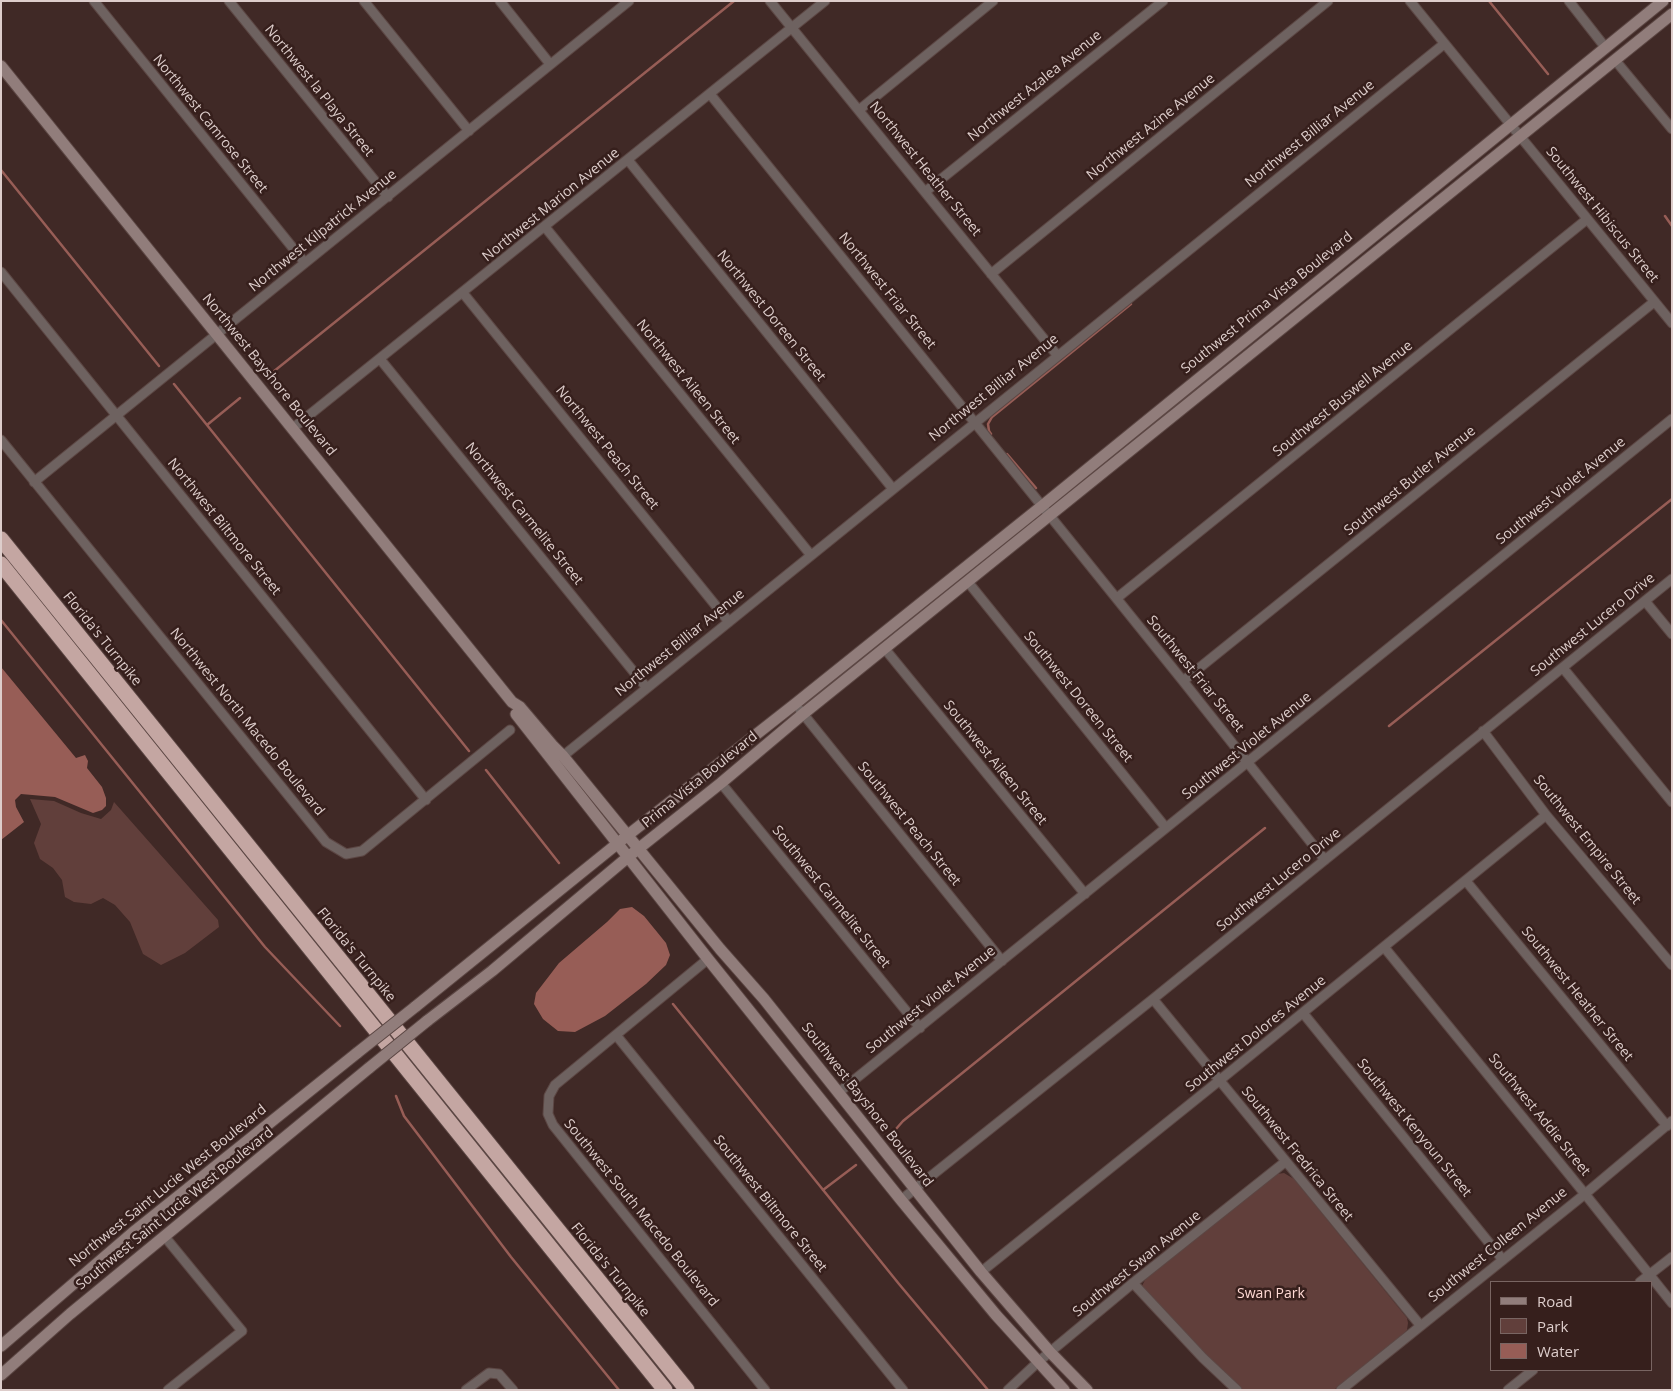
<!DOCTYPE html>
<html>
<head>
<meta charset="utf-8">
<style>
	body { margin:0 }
	#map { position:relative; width:1673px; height:1391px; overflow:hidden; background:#402926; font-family:"Open Sans",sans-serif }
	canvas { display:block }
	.frame { position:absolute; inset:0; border:2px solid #ddcdcb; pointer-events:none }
	.legend { position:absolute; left:1490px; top:1281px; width:162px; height:90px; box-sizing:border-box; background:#361f1c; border:1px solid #796562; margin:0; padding:6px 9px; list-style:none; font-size:15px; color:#ddcdcb }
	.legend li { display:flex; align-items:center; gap:10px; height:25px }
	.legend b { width:25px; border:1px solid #796562 }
</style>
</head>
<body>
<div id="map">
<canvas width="1673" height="1391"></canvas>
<div class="frame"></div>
<ul class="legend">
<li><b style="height:6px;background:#917d7b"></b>Road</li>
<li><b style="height:14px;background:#613f3b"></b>Park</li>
<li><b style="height:14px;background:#975d56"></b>Water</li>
</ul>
</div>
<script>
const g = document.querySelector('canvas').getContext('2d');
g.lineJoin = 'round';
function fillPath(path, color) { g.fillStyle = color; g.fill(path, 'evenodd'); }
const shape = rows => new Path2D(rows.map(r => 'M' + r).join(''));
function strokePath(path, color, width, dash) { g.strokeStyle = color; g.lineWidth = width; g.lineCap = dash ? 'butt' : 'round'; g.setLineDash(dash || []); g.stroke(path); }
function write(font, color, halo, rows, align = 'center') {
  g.font = font + ' "Open Sans",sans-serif'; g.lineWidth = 5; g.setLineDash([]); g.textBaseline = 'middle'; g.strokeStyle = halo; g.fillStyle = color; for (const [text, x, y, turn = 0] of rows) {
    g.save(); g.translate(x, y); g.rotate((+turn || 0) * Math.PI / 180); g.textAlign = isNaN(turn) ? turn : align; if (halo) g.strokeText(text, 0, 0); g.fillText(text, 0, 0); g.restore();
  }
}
fillPath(shape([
	[30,799,54,801,81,813,101,819,111,810,114,802,218,920,219,927,185,953,161,965,143,954,130,922,115,905,103,898,91,904,74,902,65,897,62,880,53,868,40,859,34,843,41,824],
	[1284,1173,1294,1179,1407,1318,1408,1323,1407,1330,1401,1336,1334,1390,1242,1390,1176,1325,1144,1291,1142,1286,1146,1278,1277,1174]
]), '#613f3b');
fillPath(shape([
	[1,667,76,758,85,755,88,761,87,768,102,787,106,798,106,806,102,810,93,813,55,797,21,794,15,800,16,807,24,822,1,840],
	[632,907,644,916,666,943,670,955,666,965,646,984,605,1016,575,1032,558,1031,543,1019,534,1004,536,993,559,963,607,922,620,909]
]), '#975d56');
strokePath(shape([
	[1489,1,1548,74],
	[1,170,159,366],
	[1665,216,1672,226],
	[273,372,734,1],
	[174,384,469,751],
	[207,425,240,398],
	[991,434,989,431,988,424,992,417,1131,304],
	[1007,454,1036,488],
	[1,620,265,947,340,1026],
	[1389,726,1672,499],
	[486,770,559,863],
	[673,1004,899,1284,988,1390],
	[396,1096,404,1116,511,1257,619,1390],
	[889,1137,903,1121,1265,828],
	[823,1190,856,1165]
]), '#975d56', 2.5);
const minor = shape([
	[94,1,305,263],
	[229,1,388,197],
	[364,1,469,131],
	[500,1,550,64],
	[770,1,1057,355],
	[1410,1,1672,323],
	[1569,1,1605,47],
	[1615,60,1672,129],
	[710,94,1183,681,1325,860],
	[859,110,993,1],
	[628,160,893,489],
	[925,192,1163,1],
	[545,227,810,554],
	[1,272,426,800],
	[991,274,1328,1],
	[463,293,729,622],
	[380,359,646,687],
	[293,428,825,1],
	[1,440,326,842,346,854,362,851,510,730],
	[34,482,629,1],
	[968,582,1166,828],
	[1117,598,1586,220],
	[1645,601,1672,634],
	[885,649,1085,894],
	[1563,668,1672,802],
	[1183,681,1654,302],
	[800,710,1002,961],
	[1483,731,1546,815,1672,965],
	[563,756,1444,44],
	[721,783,920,1028],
	[1466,881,1667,1126],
	[1384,947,1585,1194,1672,1303],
	[708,959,555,1085,549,1096,548,1114,553,1125,765,1390],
	[1153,999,1420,1325],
	[1303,1013,1503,1260],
	[616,1035,903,1390],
	[838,1093,1672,419],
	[901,1200,1153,999,1672,579],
	[165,1237,242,1331,168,1390],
	[981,1272,1220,1080,1546,815],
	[1640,1282,1672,1257],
	[1133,1283,1203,1358,1237,1390],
	[466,1390,489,1373,499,1374,513,1390],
	[1008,1390,1038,1362,1133,1283,1285,1162],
	[1341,1390,1585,1194,1672,1121],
	[1508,1390,1533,1370]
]);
const secondary = shape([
	[1,66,512,702,520,707,553,746,563,756,720,949,764,999,981,1272,1050,1352,1087,1390],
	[516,714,708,959,901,1200,996,1315,1064,1390],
	[415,1007,628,835,795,704,1042,506,1663,1],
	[427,1021,492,971,628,857,721,783,803,714,1672,14],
	[1,1346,136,1230,357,1053],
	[1,1375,70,1314,369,1068]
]);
const motorway = shape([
	[1,539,687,1390],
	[1,564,665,1390]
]);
strokePath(minor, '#5c4744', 11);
strokePath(secondary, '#5c4744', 13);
strokePath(motorway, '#5c4744', 17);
strokePath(minor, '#6e6260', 9);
strokePath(secondary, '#917d7b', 11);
strokePath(motorway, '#c4a6a2', 15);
const secondaryBridge = shape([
	[357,1053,415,1007],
	[369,1068,427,1021]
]);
strokePath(secondaryBridge, '#5c4744', 13, []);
strokePath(secondaryBridge, '#917d7b', 11);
write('14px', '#ddcdcb', '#361f1c', [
	["Northwest Azalea Avenue",1035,86,-39],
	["Northwest la Playa Street",319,91,51],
	["Northwest Camrose Street",210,124,51],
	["Northwest Azine Avenue",1151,127,-39],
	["Northwest Billiar Avenue",1310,134,-39],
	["Northwest Heather Street",925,169,51],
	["Northwest Marion Avenue",551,205,-39],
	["Southwest Hibiscus Street",1602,215,51],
	["Northwest Kilpatrick Avenue",323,231,-39],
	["Northwest Friar Street",887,291,51],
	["Southwest Prima Vista Boulevard",1267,303,-39],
	["Northwest Doreen Street",771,316,51],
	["Northwest Bayshore Boulevard",269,375,51],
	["Northwest Aileen Street",688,382,51],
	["Northwest Billiar Avenue",994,388,-39],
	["Southwest Buswell Avenue",1343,399,-39],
	["Northwest Peach Street",607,448,51],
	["Southwest Butler Avenue",1410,481,-39],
	["Southwest Violet Avenue",1561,491,-39],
	["Northwest Carmelite Street",524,514,51],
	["Northwest Biltmore Street",224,527,51],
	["Southwest Lucero Drive",1593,625,-39],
	["Florida's Turnpike",102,639,51],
	["Northwest Billiar Avenue",680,643,-39],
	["Southwest Friar Street",1195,674,51],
	["Southwest Doreen Street",1078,697,51],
	["Northwest North Macedo Boulevard",247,722,51],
	["Southwest Violet Avenue",1247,746,-39],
	["Southwest Aileen Street",995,763,51],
	["Prima Vista Boulevard",700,780,-39],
	["Southwest Peach Street",909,824,51],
	["Southwest Empire Street",1587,840,51],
	["Southwest Lucero Drive",1279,880,-39],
	["Southwest Carmelite Street",831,897,51],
	["Florida's Turnpike",356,955,51],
	["Southwest Heather Street",1577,994,51],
	["Southwest Violet Avenue",931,1000,-39],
	["Southwest Dolores Avenue",1256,1034,-39],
	["Southwest Bayshore Boulevard",867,1105,52],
	["Southwest Addie Street",1539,1115,51],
	["Southwest Kenyoun Street",1414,1128,51],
	["Southwest Fredrica Street",1297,1154,51],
	["Northwest Saint Lucie West Boulevard",168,1186,-39],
	["Southwest Biltmore Street",770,1204,51],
	["Southwest Saint Lucie West Boulevard",175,1209,-39],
	["Southwest South Macedo Boulevard",641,1213,51],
	["Southwest Colleen Avenue",1498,1245,-39],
	["Southwest Swan Avenue",1137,1264,-39],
	["Florida's Turnpike",610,1270,51]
]);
write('14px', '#ffd9d4', '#361f1c', [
	["Swan Park",1271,1294]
]);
</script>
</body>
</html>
